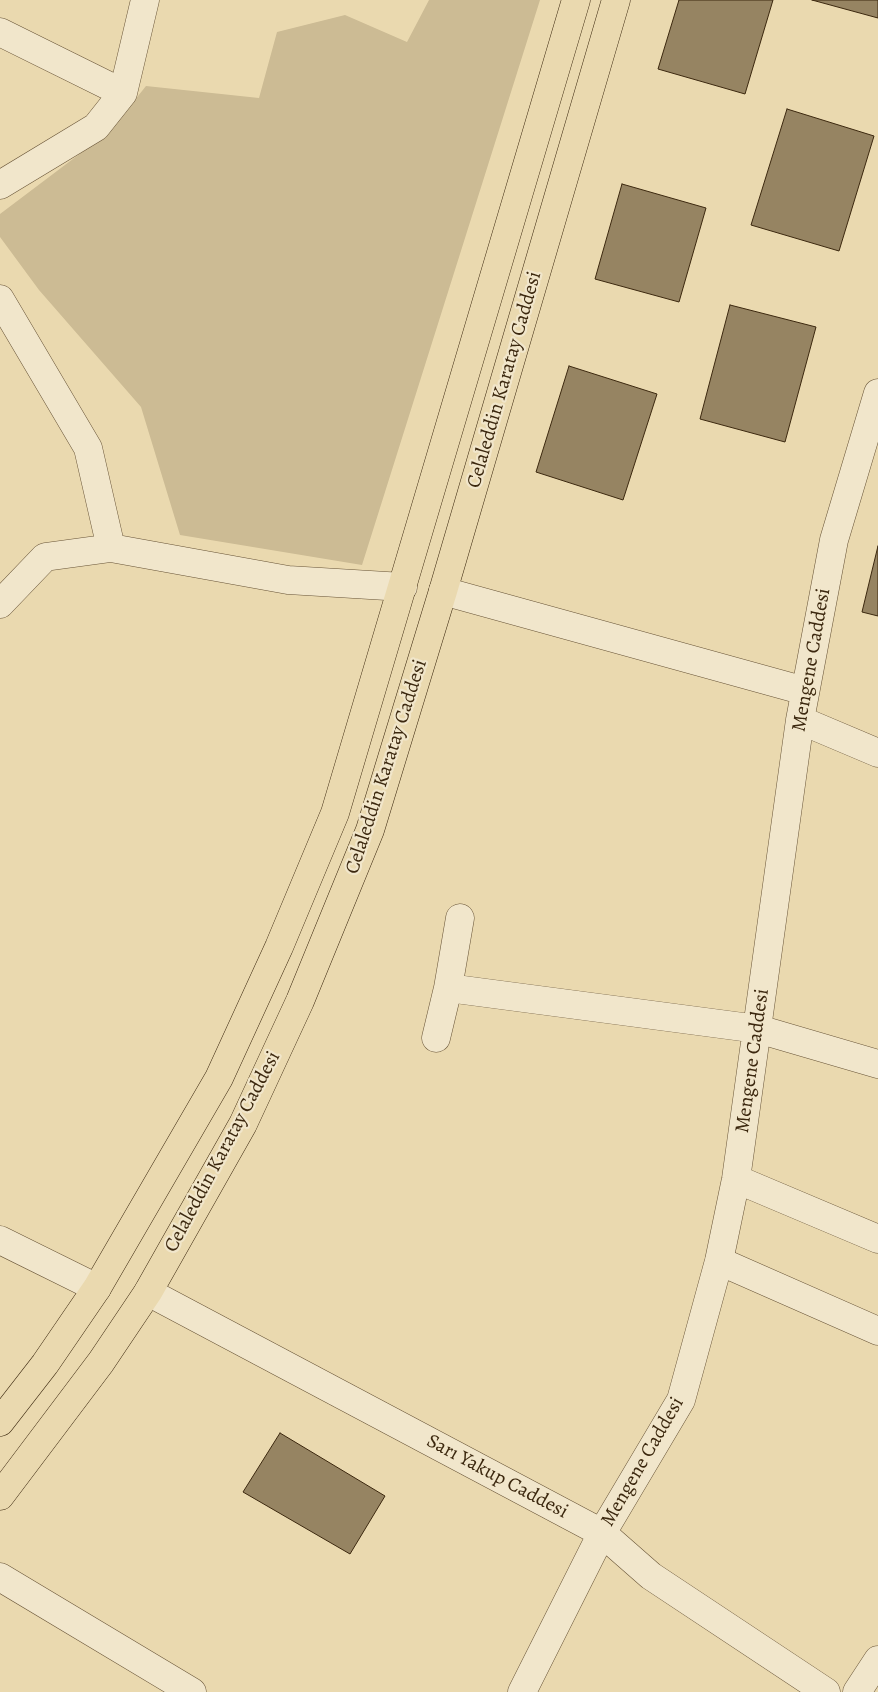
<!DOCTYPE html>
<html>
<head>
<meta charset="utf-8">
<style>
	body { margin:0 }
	canvas { display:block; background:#ead9af }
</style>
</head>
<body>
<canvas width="878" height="1692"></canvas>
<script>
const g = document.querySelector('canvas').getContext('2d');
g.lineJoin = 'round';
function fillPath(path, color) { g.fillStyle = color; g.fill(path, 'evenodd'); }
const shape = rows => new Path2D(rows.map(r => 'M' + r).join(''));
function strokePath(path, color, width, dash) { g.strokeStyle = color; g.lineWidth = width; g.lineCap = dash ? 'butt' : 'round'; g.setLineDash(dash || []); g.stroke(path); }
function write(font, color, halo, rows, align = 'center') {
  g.font = font + ' Alegreya,serif'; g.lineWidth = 4.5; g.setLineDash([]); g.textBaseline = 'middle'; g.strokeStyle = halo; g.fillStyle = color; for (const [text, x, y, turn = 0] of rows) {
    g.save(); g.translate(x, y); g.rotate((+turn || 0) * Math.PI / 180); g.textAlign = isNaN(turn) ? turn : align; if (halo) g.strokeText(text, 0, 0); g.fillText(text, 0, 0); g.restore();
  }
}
fillPath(shape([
	[429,0,540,0,362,565,180,535,141,407,39,290,0,237,0,214,110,131,146,86,259,98,277,32,345,15,407,42]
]), '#ccbb94');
const building = shape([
	[679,0,773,0,745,94,658,69,679,0],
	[812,0,878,0,878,18,812,0],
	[787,109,874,136,839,251,751,225,787,109],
	[622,184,706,208,679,302,595,279,622,184],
	[730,305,816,327,785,442,700,419,730,305],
	[569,366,657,394,623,500,536,472,569,366],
	[878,546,878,616,862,612,878,546],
	[280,1433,385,1496,350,1554,243,1492,280,1433]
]);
fillPath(building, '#968462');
strokePath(building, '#3c280f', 1);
const minor = shape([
	[0,32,123,93],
	[0,185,96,127,123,93,145,0],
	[0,299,88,448,111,548],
	[443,591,805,691],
	[0,604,45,557,111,548,288,580,403,587],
	[800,720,878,753],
	[448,988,460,918],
	[436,1038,448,988,758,1029,878,1064],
	[736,1179,878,1239],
	[0,1240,97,1288],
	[719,1261,878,1331],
	[148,1292,602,1533,651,1576,826,1692],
	[0,1577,192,1692],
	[522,1692,602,1533,681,1400,719,1261,736,1179,800,720,834,540,878,393],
	[857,1692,878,1660]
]);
const major = shape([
	[0,1422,45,1364,97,1288,219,1078,279,947,335,813,576,0],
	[0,1496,101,1362,148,1292,243,1124,300,1001,370,830,443,591,616,0]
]);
strokePath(minor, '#685437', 29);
strokePath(major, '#3c280f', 29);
strokePath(minor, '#f1e6cb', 28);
strokePath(major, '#ead9af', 28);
write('20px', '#3c280f', '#f1e6cb', [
	["Celaleddin Karatay Caddesi",505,380,-74],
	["Mengene Caddesi",812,660,-80],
	["Celaleddin Karatay Caddesi",387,767,-72],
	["Mengene Caddesi",753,1061,-82],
	["Celaleddin Karatay Caddesi",223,1152,-62],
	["Mengene Caddesi",643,1462,-60],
	["Sarı Yakup Caddesi",497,1477,28]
]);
</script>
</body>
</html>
